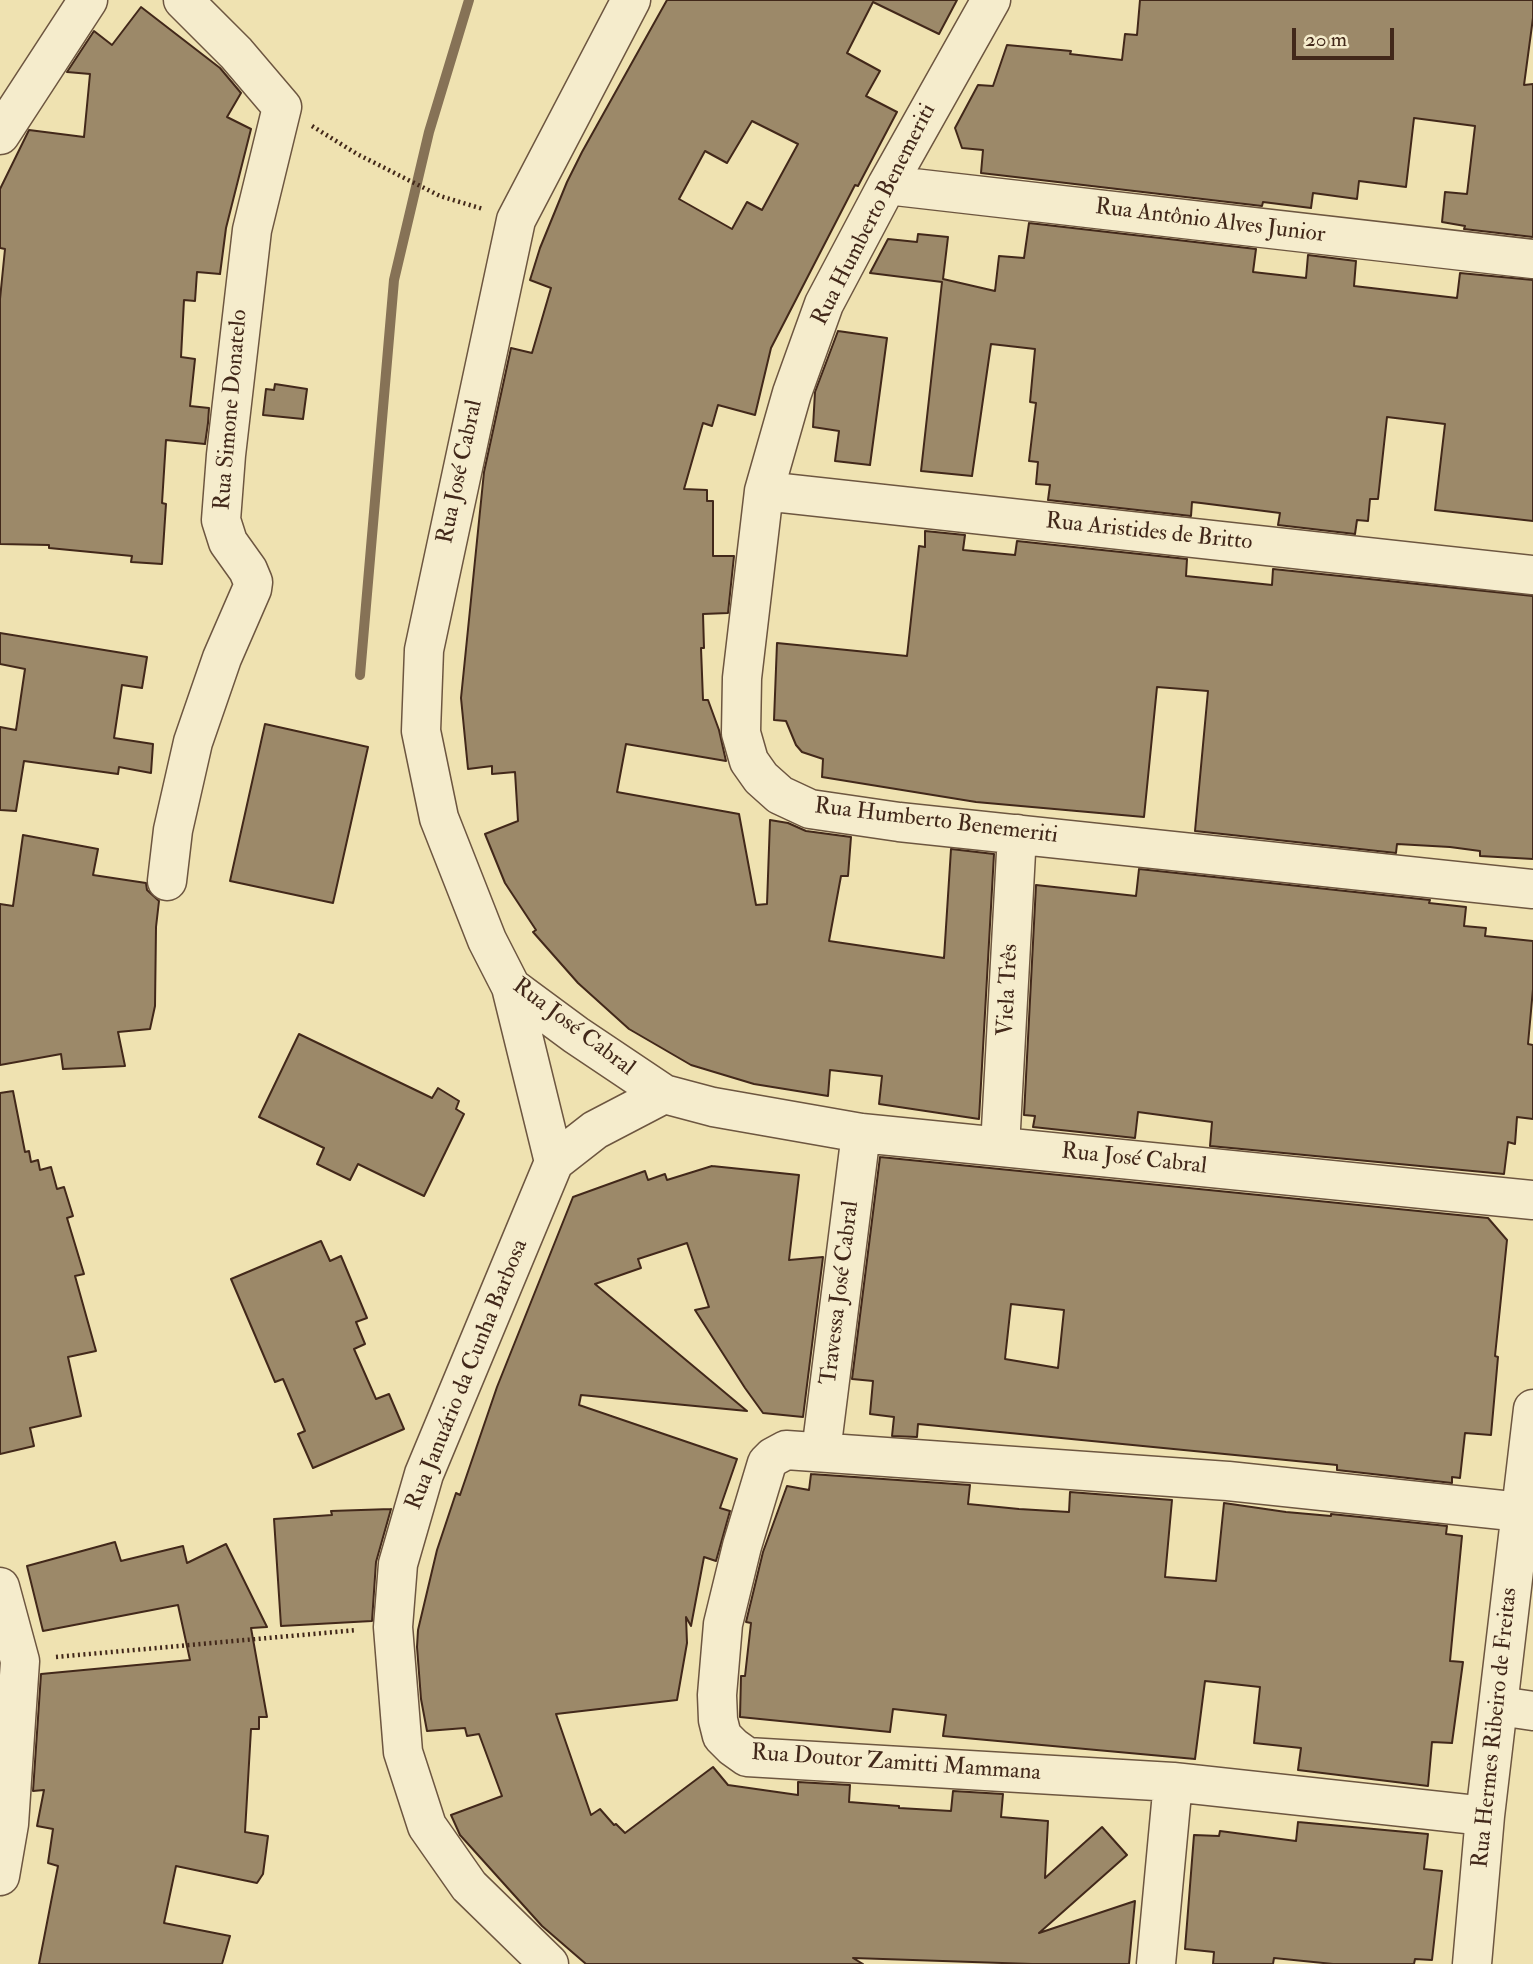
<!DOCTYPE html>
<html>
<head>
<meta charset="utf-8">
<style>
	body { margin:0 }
	#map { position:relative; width:1533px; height:1964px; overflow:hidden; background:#efe2b1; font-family:"IM FELL Double Pica",serif }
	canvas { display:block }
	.scale { position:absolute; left:1292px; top:28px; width:102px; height:32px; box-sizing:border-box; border:4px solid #42281a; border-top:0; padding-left:9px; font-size:21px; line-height:24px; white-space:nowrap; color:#42281a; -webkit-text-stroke:5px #f5eccc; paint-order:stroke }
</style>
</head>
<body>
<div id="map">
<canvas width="1533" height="1964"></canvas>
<div class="scale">20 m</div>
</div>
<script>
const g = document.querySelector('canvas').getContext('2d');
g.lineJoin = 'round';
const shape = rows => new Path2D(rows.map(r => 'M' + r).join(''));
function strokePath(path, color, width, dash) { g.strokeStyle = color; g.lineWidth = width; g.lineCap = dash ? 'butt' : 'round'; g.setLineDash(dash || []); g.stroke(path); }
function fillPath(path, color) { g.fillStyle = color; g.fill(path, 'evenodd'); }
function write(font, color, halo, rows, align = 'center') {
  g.font = font + ' "IM FELL Double Pica",serif'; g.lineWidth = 5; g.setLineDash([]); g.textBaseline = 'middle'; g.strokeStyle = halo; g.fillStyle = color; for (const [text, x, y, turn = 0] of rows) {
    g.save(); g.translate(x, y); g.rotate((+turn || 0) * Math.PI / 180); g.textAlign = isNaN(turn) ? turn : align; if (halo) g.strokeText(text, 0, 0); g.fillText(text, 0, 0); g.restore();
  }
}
strokePath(shape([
	[360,675,394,280,429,132,469,0]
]), '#867256', 10);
const building = shape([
	[667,0,957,0,939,34,873,2,847,53,880,71,866,96,897,112,858,186,855,185,771,348,755,415,718,405,712,426,703,423,684,489,707,490,707,501,713,501,713,556,734,556,728,613,703,614,704,648,701,648,703,700,708,700,719,730,726,761,626,744,617,792,739,814,756,905,767,904,770,820,788,823,806,831,851,837,848,876,841,876,829,941,944,958,951,849,994,854,979,1119,879,1104,882,1076,830,1070,828,1096,754,1084,691,1065,629,1029,578,983,533,932,536,930,505,883,485,834,518,821,515,772,492,774,492,766,468,769,461,698,484,472,511,348,532,353,551,288,530,280,540,248,567,182,582,152,667,0],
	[752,121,798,144,762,210,747,202,732,229,679,199,705,151,727,163,752,121],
	[1140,0,1533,0,1533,18,1524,85,1533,84,1533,237,1464,229,1465,226,1442,222,1445,192,1467,194,1475,126,1414,118,1406,187,1359,181,1357,199,1313,193,1311,208,1263,202,1262,206,981,173,983,150,962,148,955,128,978,85,993,86,1007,45,1071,51,1070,54,1122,60,1125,34,1137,35,1140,0],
	[141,7,220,68,241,93,227,117,251,129,226,228,220,274,197,272,195,301,184,300,181,357,195,359,190,406,209,408,208,423,205,444,166,440,162,503,166,504,162,564,131,562,132,556,49,548,49,545,0,544,0,299,5,249,0,248,0,189,29,130,84,137,90,74,67,72,94,31,112,45,141,7],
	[1029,223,1256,249,1253,272,1306,278,1308,255,1356,261,1354,286,1457,298,1460,273,1533,280,1533,521,1435,510,1445,424,1387,417,1378,499,1370,499,1368,521,1357,520,1355,534,1278,525,1280,513,1201,503,1192,502,1191,516,1048,500,1050,485,1036,484,1038,462,1029,461,1036,403,1030,402,1035,349,991,344,972,476,921,471,942,282,870,273,888,239,917,242,918,234,948,237,943,279,995,291,999,256,1024,258,1029,223],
	[838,331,887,338,870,465,835,461,839,431,813,427,815,392,838,331],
	[275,384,307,389,303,419,263,415,266,389,274,390,275,384],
	[925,531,965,535,963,550,1015,555,1017,541,1187,559,1186,576,1272,585,1273,569,1533,596,1533,859,1480,856,1480,851,1450,847,1397,844,1396,853,1195,831,1208,691,1157,687,1144,817,976,802,822,777,823,759,802,752,796,745,786,721,774,720,777,643,907,656,919,546,925,547,925,531],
	[0,633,147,657,142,688,122,685,114,738,153,744,151,773,119,767,118,774,24,761,16,811,0,810,0,727,16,730,25,669,0,664,0,633],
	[265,724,368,747,333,903,230,881,265,724],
	[23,835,98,849,93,875,146,883,147,890,159,901,156,927,155,1006,150,1029,118,1032,125,1066,63,1069,61,1054,0,1065,0,904,13,906,23,835],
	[1139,869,1430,900,1429,903,1466,907,1464,926,1486,928,1485,936,1533,941,1533,989,1528,1044,1533,1045,1533,1119,1517,1117,1515,1144,1508,1142,1504,1174,1210,1146,1212,1122,1138,1112,1135,1138,1033,1127,1035,1116,1024,1115,1036,885,1136,896,1139,869],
	[299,1034,432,1098,438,1088,459,1101,456,1109,464,1114,424,1196,358,1164,350,1180,317,1164,324,1148,259,1117,299,1034],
	[13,1091,25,1152,29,1151,31,1162,38,1160,40,1170,51,1167,57,1189,64,1187,73,1216,67,1218,84,1274,75,1276,96,1351,68,1357,81,1416,30,1428,34,1446,0,1454,0,1093,13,1091],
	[880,1157,1488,1218,1507,1240,1495,1356,1498,1357,1491,1435,1465,1433,1460,1478,1452,1477,1452,1483,1337,1470,1337,1465,918,1424,917,1437,892,1436,894,1417,870,1414,873,1381,852,1379,880,1157],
	[1011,1304,1064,1310,1058,1368,1005,1359,1011,1304],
	[712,1166,799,1175,789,1260,823,1257,803,1417,763,1413,745,1388,695,1310,709,1307,687,1243,638,1259,641,1268,595,1284,747,1411,581,1395,579,1405,737,1459,720,1508,730,1511,716,1561,704,1557,691,1626,686,1617,687,1643,677,1700,556,1714,591,1815,600,1809,614,1825,616,1824,625,1833,713,1767,728,1785,798,1795,798,1782,850,1785,849,1802,899,1806,899,1808,951,1811,953,1791,1003,1794,1001,1817,1048,1821,1045,1878,1102,1827,1127,1855,1039,1933,1135,1901,1129,1964,1032,1964,853,1958,863,1964,586,1964,542,1926,460,1835,451,1815,502,1796,479,1734,467,1736,465,1728,427,1731,421,1699,417,1647,418,1630,437,1550,456,1493,460,1495,497,1387,573,1197,645,1171,648,1180,665,1174,667,1180,712,1166],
	[321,1241,330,1261,341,1256,367,1318,356,1322,365,1344,354,1349,376,1399,389,1394,404,1429,313,1468,298,1434,305,1431,283,1379,275,1382,231,1279,321,1241],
	[811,1474,970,1485,968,1504,1019,1509,1069,1512,1070,1492,1172,1500,1165,1577,1216,1581,1224,1503,1286,1512,1331,1516,1331,1514,1447,1526,1446,1534,1462,1536,1450,1661,1463,1662,1452,1743,1432,1742,1428,1786,1298,1770,1301,1748,1254,1743,1260,1687,1205,1681,1195,1759,943,1736,946,1715,893,1709,890,1732,740,1717,741,1676,745,1676,751,1623,746,1622,763,1552,787,1486,809,1490,811,1474],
	[391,1509,376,1562,372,1621,281,1626,274,1519,332,1515,331,1511,391,1509],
	[115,1542,121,1561,183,1546,187,1563,226,1544,267,1627,251,1628,267,1717,259,1717,259,1729,251,1729,245,1832,268,1836,263,1874,257,1883,176,1866,164,1923,230,1936,222,1964,39,1964,58,1866,48,1863,53,1829,37,1826,44,1790,33,1791,41,1674,190,1660,178,1605,43,1631,27,1566,115,1542],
	[1298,1822,1428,1834,1424,1869,1442,1871,1432,1960,1415,1959,1414,1964,1333,1964,1274,1958,1273,1964,1213,1964,1214,1952,1185,1949,1194,1835,1219,1836,1220,1831,1296,1841,1298,1822]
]);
fillPath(building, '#9c8969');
strokePath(building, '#42281a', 2);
const minor = shape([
	[631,0,516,220,424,650,421,731,439,818,487,940,511,987,576,1035,664,1094,713,1107,861,1133,1533,1200],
	[991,0,887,185,824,304,792,393,764,491,742,678,741,733,749,761,761,778,780,795,810,809,899,822,1533,889],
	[0,135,88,0],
	[887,185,1533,259],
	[764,491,1533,575],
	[167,881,173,830,193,742,222,658,252,589,253,582,248,570,228,542,221,520,226,455,252,230,282,107,236,53,183,0],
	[511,987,554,1162],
	[1000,1147,1017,834],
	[821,1452,861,1133],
	[0,1587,20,1661,9,1824,0,1876],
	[1499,1706,1533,1711],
	[1485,1816,1173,1782,747,1757,733,1747,722,1736,718,1720,717,1695,723,1624,742,1546,767,1463,773,1457,786,1450,1228,1481,1521,1512],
	[549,1964,469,1886,427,1826,403,1752,393,1627,398,1564,424,1474,554,1162,595,1130,664,1094],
	[1156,1964,1173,1782],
	[1472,1964,1485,1816,1533,1409]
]);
strokePath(minor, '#6d5640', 41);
strokePath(shape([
	[312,126,357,154,440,196,483,209],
	[56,1657,357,1630]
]), '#42281a', 4.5, [2, 3.5]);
strokePath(minor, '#f5eccc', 38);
write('23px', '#42281a', '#f5eccc', [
	["Rua Humberto Benemeriti",875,215,-63],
	["Rua Antônio Alves Junior",1210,222,7],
	["Rua Simone Donatelo",232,410,-85],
	["Rua José Cabral",461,472,-78],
	["Rua Aristides de Britto",1149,533,6],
	["Rua Humberto Benemeriti",936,822,7],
	["Viela Três",1009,990,-87],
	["Rua José Cabral",573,1028,37],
	["Rua José Cabral",1134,1160,6],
	["Travessa José Cabral",841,1293,-83],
	["Rua Januário da Cunha Barbosa",468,1375,-68],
	["Rua Hermes Ribeiro de Freitas",1496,1728,-84],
	["Rua Doutor Zamitti Mammana",896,1764,4]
]);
</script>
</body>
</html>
